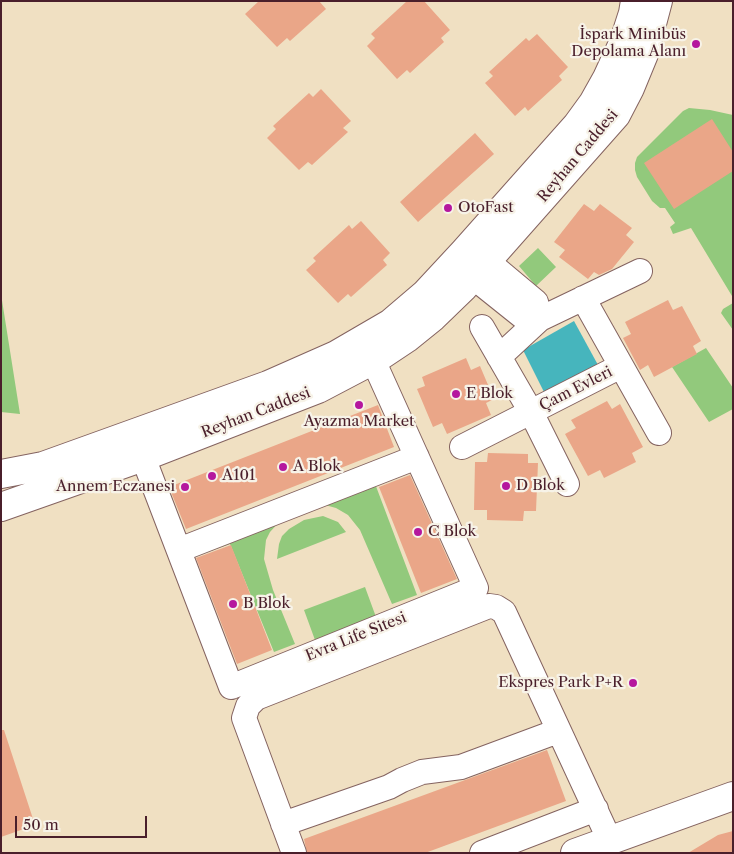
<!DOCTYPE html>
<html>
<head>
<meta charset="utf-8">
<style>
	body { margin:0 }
	#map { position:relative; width:734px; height:854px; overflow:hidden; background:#f0e0c2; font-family:"Libre Caslon Text",serif }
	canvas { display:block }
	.frame { position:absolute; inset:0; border:2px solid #4a1f2b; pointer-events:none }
	.scale { position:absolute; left:15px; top:816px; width:132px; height:22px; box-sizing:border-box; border:2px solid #4a1f2b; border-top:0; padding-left:6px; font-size:15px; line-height:18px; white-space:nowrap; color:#4a1f2b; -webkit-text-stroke:4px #f7f3e8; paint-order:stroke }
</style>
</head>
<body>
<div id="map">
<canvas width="734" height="854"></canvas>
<div class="frame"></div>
<div class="scale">50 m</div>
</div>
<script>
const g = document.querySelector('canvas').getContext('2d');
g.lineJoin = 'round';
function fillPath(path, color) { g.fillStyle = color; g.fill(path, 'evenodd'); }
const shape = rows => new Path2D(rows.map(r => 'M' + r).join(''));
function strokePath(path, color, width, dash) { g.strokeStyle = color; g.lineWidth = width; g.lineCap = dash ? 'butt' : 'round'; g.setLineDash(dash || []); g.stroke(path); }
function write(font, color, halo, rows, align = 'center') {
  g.font = font + ' "Libre Caslon Text",serif'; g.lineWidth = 4.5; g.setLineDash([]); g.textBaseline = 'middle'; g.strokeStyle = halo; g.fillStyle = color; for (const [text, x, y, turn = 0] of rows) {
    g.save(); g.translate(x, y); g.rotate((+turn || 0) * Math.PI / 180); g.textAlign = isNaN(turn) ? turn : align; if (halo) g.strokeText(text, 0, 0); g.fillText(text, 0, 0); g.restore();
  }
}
fillPath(shape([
	[689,108,710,110,733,115,732,296,691,228,673,234,670,227,675,223,665,208,660,208,652,201,637,177,635,170,635,163,637,157,683,111],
	[538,248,556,267,536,286,519,266],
	[1,294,20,414,1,412],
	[733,303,733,330,721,313,723,309],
	[706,348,733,388,733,409,709,422,672,367],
	[374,481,417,595,392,604,360,530,348,515,336,508,325,505],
	[323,516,338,522,346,532,277,559,279,544,282,536,289,529,304,520],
	[281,520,270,532,266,540,264,559,273,590,295,644,274,652,230,544,194,557,205,547],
	[365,587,376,617,315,640,304,610]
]), '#92c97c');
fillPath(shape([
	[574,321,598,365,544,392,523,350]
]), '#46b5bd');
fillPath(shape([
	[259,1,319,1,326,9,290,41,287,38,277,47,245,14],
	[407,1,424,1,450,30,441,38,444,42,410,73,407,70,397,79,367,46,375,38,371,34],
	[537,34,568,67,559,76,562,80,528,111,525,107,515,116,485,83,493,76,489,72,526,38,529,41],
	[321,89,351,121,343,128,348,132,312,165,308,162,299,170,267,138,276,129,273,126,309,93,313,97],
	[712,119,733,152,733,171,674,209,644,163],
	[475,133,494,154,418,222,400,202],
	[584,204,594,211,600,204,632,228,626,235,634,242,612,269,599,275,594,272,588,279,559,257,565,250,554,242],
	[361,221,390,253,383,260,387,265,351,297,348,294,338,303,306,270,316,261,313,258,349,225,352,229],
	[668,300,673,310,682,306,701,341,693,346,697,354,654,377,648,365,640,370,623,338,631,334,625,322],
	[466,358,471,370,480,366,494,399,486,403,491,415,447,434,442,423,433,427,417,389,425,386,422,377],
	[607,401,612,409,620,404,643,447,632,453,636,462,604,478,600,470,588,476,565,434,576,428,571,420],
	[378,405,394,447,186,529,169,487],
	[488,453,528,454,528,463,538,463,536,511,524,511,523,521,487,520,487,510,474,510,475,462,487,462],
	[410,475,457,579,421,593,379,487],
	[231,545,272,650,237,664,196,558],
	[1,730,4,730,35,825,1,837],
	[547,750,566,801,425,853,307,853,304,839],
	[733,831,733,853,688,853,718,835]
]), '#eaa688');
const minor = shape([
	[487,261,536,302,540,319],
	[473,277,523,317,540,319],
	[583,298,659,433],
	[482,327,531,412,567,484],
	[499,357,540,319,640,271],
	[462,447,621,366],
	[143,457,231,687,476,588,373,360],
	[179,550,417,457],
	[283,824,389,787,402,780,422,772,461,767,558,731],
	[294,853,244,718,248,706,256,698,489,606,496,607,504,612,610,841],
	[482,853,596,809]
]);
const major = shape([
	[1,474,43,466,268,385,336,355,391,323,425,294,464,252,577,125,593,103,607,78,624,41,633,13,635,1],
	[1,507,143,457,318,389,377,358,407,338,433,317,463,288,616,115,630,88,644,54,658,1],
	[575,853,733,796]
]);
strokePath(minor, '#846360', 26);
strokePath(major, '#846360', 30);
strokePath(minor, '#fff', 24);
strokePath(major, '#fff', 28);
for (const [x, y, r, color] of [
	[696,44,5,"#b5179e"],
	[448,208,5,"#b5179e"],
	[456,394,5,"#b5179e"],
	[359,405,5,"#b5179e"],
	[283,467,5,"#b5179e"],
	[212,476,5,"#b5179e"],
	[506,486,5,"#b5179e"],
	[185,487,5,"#b5179e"],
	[418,532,5,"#b5179e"],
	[233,604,5,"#b5179e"],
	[633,683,5,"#b5179e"]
]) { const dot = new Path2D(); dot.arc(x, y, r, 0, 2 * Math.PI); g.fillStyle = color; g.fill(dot); strokePath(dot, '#f7f3e8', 2); }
write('15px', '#4a1f2b', '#f7f3e8', [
	["İspark Minibüs",686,35,"right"],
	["Depolama Alanı",686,52,"right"],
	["OtoFast",458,208],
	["E Blok",466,394],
	["Ayazma Market",359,422,"center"],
	["A Blok",293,467],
	["A101",222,476],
	["D Blok",516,486],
	["Annem Eczanesi",175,487,"right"],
	["C Blok",428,532],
	["B Blok",243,604],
	["Ekspres Park P+R",623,683,"right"]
], 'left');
write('15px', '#4a1f2b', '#f7f3e8', [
	["Reyhan Caddesi",578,156,-50],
	["Çam Evleri",576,389,-27],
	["Reyhan Caddesi",256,413,-21],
	["Evra Life Sitesi",356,637,-22]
]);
</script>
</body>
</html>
